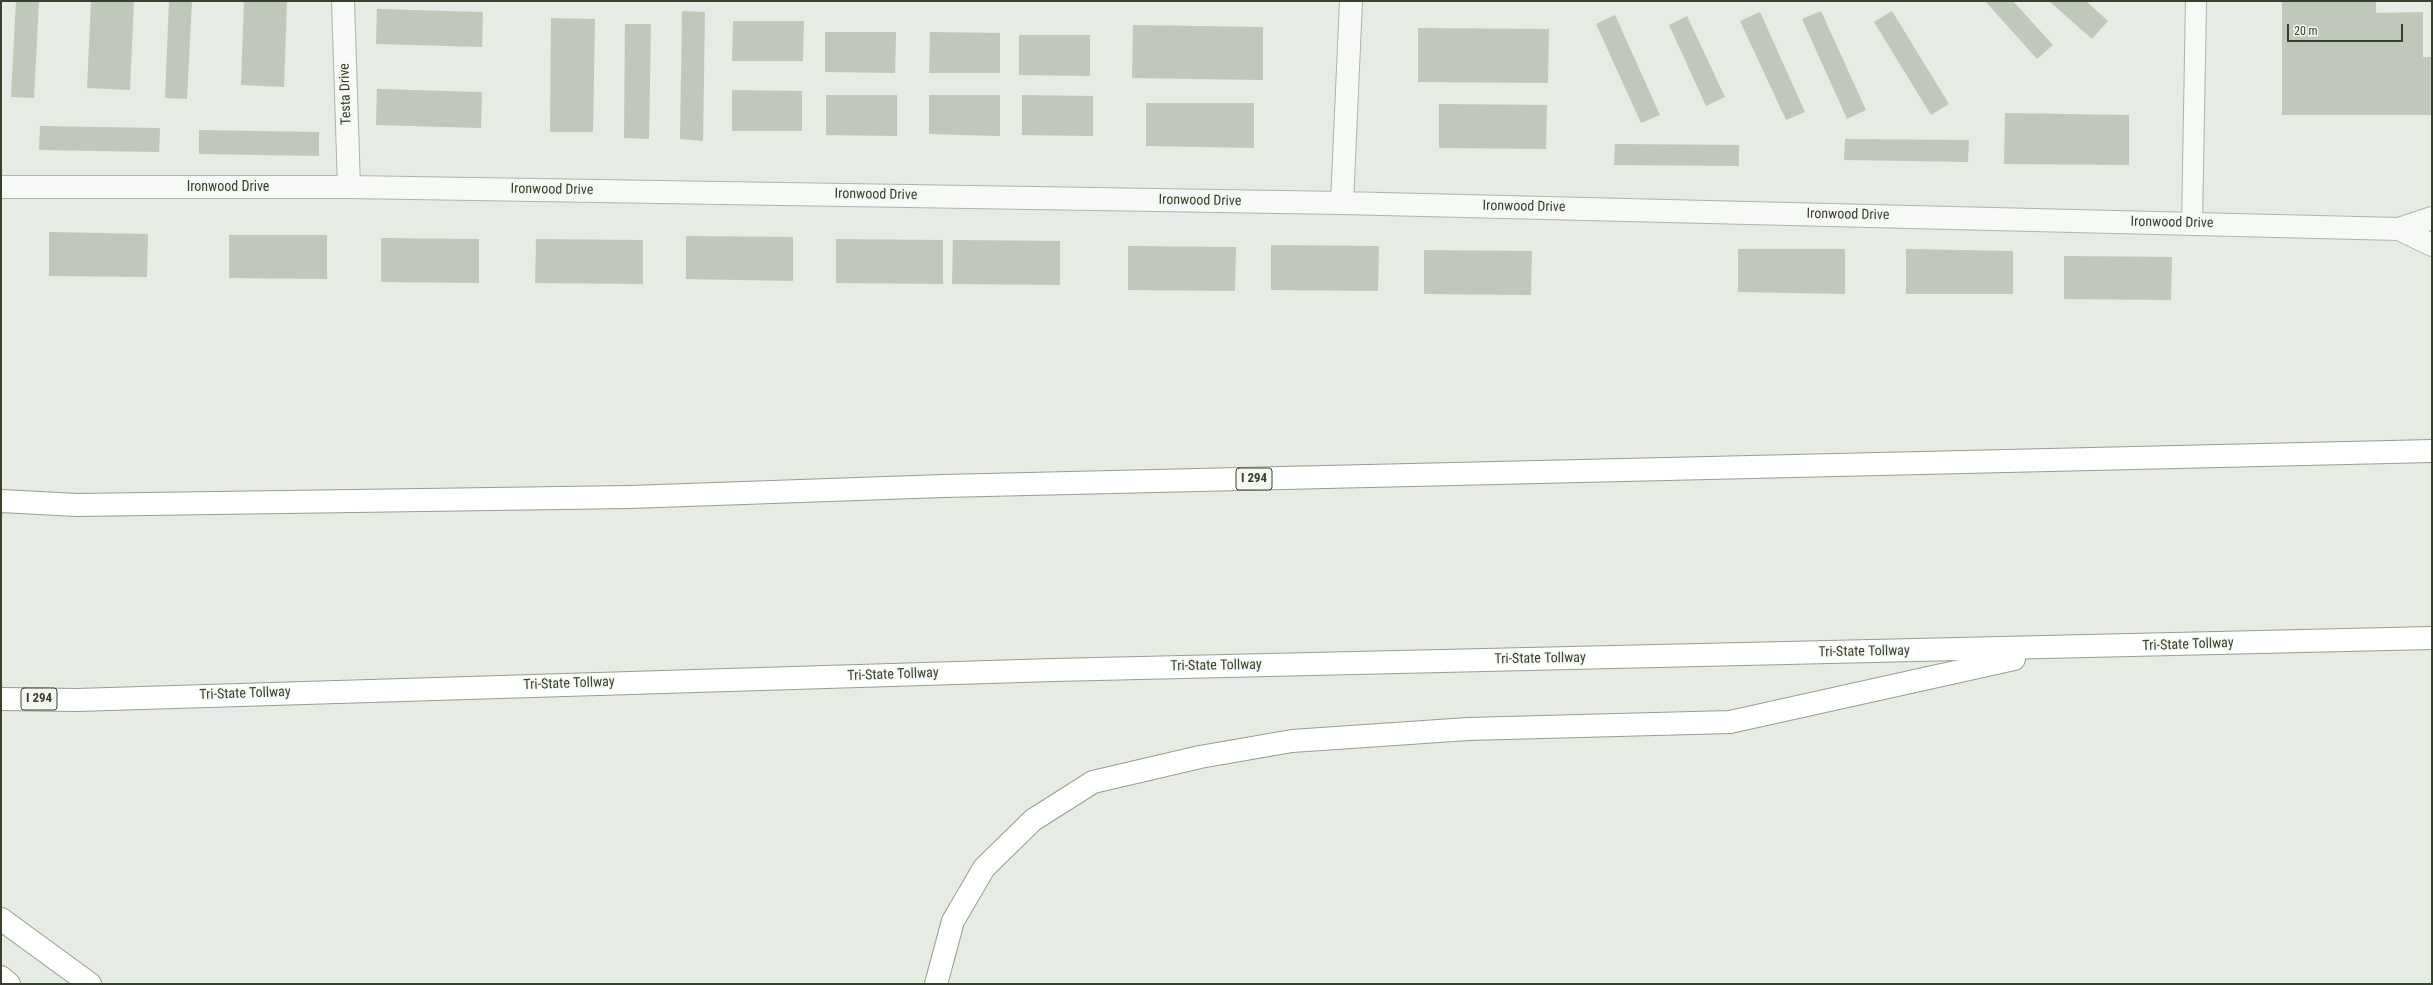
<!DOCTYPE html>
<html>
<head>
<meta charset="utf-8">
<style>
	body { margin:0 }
	#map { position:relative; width:2433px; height:985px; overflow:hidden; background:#e6ebe3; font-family:"Roboto Condensed",sans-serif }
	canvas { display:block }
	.frame { position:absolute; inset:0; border:2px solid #34432a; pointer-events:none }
	.scale { position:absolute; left:2287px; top:24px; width:116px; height:18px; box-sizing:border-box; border:2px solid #34432a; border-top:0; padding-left:5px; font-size:12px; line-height:14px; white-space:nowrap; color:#34432a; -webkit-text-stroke:3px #f5f8f3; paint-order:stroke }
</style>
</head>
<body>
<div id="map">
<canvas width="2433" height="985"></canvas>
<div class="frame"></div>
<div class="scale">20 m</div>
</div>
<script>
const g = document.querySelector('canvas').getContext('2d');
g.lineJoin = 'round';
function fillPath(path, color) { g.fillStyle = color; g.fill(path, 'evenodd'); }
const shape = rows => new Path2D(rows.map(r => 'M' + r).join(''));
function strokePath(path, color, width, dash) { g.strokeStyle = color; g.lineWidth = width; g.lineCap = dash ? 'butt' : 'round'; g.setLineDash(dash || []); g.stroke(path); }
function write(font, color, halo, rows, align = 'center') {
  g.font = font + ' "Roboto Condensed",sans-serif'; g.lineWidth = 3; g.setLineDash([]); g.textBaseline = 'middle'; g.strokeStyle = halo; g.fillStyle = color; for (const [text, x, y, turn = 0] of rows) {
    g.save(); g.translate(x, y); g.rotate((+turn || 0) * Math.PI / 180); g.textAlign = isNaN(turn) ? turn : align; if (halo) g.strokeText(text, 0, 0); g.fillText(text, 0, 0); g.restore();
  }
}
fillPath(shape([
	[16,1,39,1,34,98,11,97],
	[91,1,134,1,130,90,87,88],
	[169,1,192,1,187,99,165,98],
	[244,1,287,1,284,87,241,85],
	[1985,1,2013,1,2053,45,2037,59],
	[2049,1,2086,1,2108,21,2092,39],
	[2282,1,2376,1,2376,13,2423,12,2423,57,2432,57,2432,115,2282,115],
	[377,9,483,12,482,47,376,44],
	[682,11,705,12,703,141,680,139],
	[1821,11,1866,110,1847,119,1802,19],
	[1892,11,1949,104,1931,115,1874,22],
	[1760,12,1805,112,1786,120,1740,21],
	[1615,15,1660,115,1641,123,1596,24],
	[1687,16,1725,97,1706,106,1669,25],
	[551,18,595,19,593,132,550,132],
	[733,21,804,21,803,61,732,61],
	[625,24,651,24,649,139,624,138],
	[1133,25,1263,27,1263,80,1132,78],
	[1418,28,1549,29,1548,83,1418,82],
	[825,32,896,32,895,73,825,72],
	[930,32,1000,33,1000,73,929,73],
	[1019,35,1090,35,1090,76,1019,75],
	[377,89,482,92,481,128,376,125],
	[732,90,802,91,802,131,732,131],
	[826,95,897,95,897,136,826,135],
	[929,95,1000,95,1000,136,929,134],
	[1022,95,1093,96,1093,136,1022,135],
	[1146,103,1254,103,1254,148,1146,146],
	[1439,104,1547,105,1546,149,1439,148],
	[2005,113,2129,115,2129,165,2004,164],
	[40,126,160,128,159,152,39,150],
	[199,130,319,132,319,156,199,154],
	[1845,139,1969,140,1968,162,1844,160],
	[1615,144,1739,145,1739,166,1614,165],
	[49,232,148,234,147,277,49,276],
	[229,235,327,235,327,279,229,278],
	[686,236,793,237,793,281,686,279],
	[381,238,479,239,479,283,381,282],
	[536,239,643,240,643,284,535,283],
	[836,239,943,240,943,284,836,283],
	[953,240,1060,241,1060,285,952,284],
	[1271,245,1379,246,1378,291,1271,290],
	[1128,246,1236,247,1235,291,1128,290],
	[1738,249,1845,249,1845,294,1738,292],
	[1906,249,2013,251,2013,294,1906,294],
	[1424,250,1532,251,1531,295,1424,294],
	[2064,256,2172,257,2171,300,2064,299]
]), '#bfc8ba');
const service = shape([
	[2192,224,2196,1]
]);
const minor = shape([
	[343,1,349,187],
	[1,187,349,187,1342,203,2399,229,2432,218],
	[1342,203,1351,1],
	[2399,229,2432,245]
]);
const trunk = shape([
	[1,919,90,984],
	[1,977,9,984]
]);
const motorway = shape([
	[1,501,77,505,630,497,943,486,2432,451],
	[1,699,77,700,1054,670,2432,638],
	[936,984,953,921,984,868,1033,820,1093,782,1200,757,1292,741,1468,729,1730,722,2014,659]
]);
strokePath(service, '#adb5a8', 22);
strokePath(minor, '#adb5a8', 24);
strokePath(trunk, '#93a28a', 24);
strokePath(motorway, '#93a28a', 24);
strokePath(service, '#f7f9f6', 20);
strokePath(minor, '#f7f9f6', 22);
strokePath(trunk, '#fff', 22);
strokePath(motorway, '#fff', 22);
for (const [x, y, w] of [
	[1254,479,36],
	[39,699,36]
]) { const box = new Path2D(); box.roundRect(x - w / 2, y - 11, w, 22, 3); g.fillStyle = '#f5f8f3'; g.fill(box); strokePath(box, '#34432a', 1); }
write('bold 13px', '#34432a', null, [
	["I 294",1254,479],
	["I 294",39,699]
]);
write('14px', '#34432a', '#f5f8f3', [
	["Testa Drive",346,94,-92],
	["Ironwood Drive",228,187],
	["Ironwood Drive",552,190,1],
	["Ironwood Drive",876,195,1],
	["Ironwood Drive",1200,201,1],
	["Ironwood Drive",1524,207,1],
	["Ironwood Drive",1848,215,1],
	["Ironwood Drive",2172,223,1],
	["Tri-State Tollway",2188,645,-2],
	["Tri-State Tollway",1864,652,-1],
	["Tri-State Tollway",1540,659,-1],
	["Tri-State Tollway",1216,666,-1],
	["Tri-State Tollway",893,675,-2],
	["Tri-State Tollway",569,684,-2],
	["Tri-State Tollway",245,694,-2]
]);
</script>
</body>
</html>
